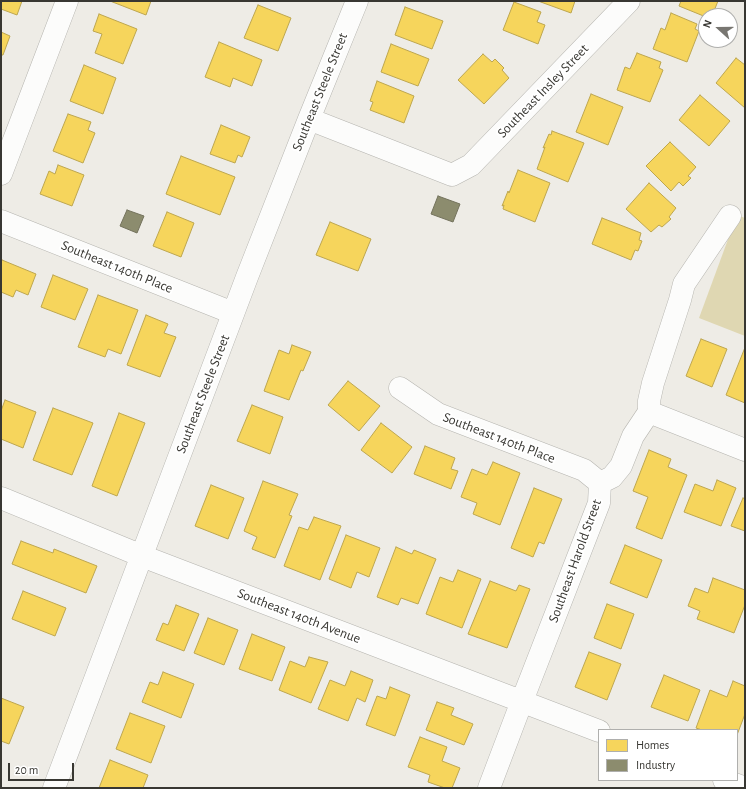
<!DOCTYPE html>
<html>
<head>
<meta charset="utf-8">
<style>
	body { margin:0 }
	#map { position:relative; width:746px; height:789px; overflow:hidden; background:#eeece6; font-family:"Alegreya Sans",sans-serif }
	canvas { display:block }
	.frame { position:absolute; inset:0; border:2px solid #383732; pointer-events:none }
	.legend { position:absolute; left:598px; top:729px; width:140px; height:52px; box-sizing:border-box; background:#fff; border:1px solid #afafad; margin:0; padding:5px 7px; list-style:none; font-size:12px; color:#383732 }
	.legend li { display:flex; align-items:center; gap:8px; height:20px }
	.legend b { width:20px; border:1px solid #afafad }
	.north { position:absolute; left:698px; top:8px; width:40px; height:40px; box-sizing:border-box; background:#fff; border:1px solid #afafad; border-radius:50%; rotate:291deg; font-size:11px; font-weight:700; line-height:16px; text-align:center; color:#383732 }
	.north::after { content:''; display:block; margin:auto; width:14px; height:18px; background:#787671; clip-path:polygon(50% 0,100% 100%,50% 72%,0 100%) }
	.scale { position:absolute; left:8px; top:763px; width:66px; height:18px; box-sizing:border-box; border:2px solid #383732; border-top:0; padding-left:5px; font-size:12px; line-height:14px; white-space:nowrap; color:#383732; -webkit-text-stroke:3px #fff; paint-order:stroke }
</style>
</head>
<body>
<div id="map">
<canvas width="746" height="789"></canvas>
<div class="frame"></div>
<ul class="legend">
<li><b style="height:11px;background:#f6d55c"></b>Homes</li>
<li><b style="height:11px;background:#8c8c6e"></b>Industry</li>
</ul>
<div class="north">N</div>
<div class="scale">20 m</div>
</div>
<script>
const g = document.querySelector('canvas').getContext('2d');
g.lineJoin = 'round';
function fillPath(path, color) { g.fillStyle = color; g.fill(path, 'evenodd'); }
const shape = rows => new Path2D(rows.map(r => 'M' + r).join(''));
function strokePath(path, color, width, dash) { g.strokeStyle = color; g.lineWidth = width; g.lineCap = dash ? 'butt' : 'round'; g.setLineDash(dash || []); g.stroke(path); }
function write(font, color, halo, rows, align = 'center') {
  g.font = font + ' "Alegreya Sans",sans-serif'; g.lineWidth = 4; g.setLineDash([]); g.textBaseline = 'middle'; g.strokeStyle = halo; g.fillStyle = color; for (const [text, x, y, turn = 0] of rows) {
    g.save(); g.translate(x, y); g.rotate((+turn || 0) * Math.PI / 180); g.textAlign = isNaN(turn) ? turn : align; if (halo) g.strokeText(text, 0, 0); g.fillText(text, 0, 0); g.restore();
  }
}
fillPath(shape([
	[737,215,745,218,745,336,699,318]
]), '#dfd7b2');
const homes = shape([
	[1,1,22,1,17,15,1,9,1,1],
	[110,1,151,1,146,15,110,1],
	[538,1,575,1,571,13,538,1],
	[681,1,718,1,712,16,706,16,706,17,679,6,681,1],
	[514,2,541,12,537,22,545,25,538,44,503,30,514,2],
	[258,5,291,18,278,51,244,38,258,5],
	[405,7,443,21,432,49,395,35,405,7],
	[671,13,697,24,695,29,699,31,687,62,653,49,661,28,665,30,671,13],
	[99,14,137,29,123,64,95,53,102,34,93,31,99,14],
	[1,32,10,36,3,55,1,55,1,32],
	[219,42,262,60,252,86,233,78,230,87,205,77,219,42],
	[391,44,429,59,418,86,381,72,391,44],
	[637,53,661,62,659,68,663,70,650,102,617,90,625,67,630,69,637,53],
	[483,54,492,62,495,59,504,68,502,70,509,78,484,104,458,80,483,54],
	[736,58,745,65,745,108,716,83,736,58],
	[84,65,116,78,103,114,70,101,84,65],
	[377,81,414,96,404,123,370,110,373,102,370,101,377,81],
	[591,94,623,107,608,145,576,132,591,94],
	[700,95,730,121,709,146,679,120,700,95],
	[68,114,91,122,88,130,95,133,83,163,53,151,68,114],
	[221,125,250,137,242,157,238,155,235,163,210,154,221,125],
	[552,131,584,143,568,182,537,169,545,147,543,148,549,134,551,135,552,131],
	[670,142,696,167,688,176,691,178,683,186,679,182,671,191,646,166,670,142],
	[181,156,235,177,220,215,166,194,181,156],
	[58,165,84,175,72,206,40,194,49,171,55,174,58,165],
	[518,170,550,183,535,222,503,209,504,205,502,206,508,191,509,193,518,170],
	[649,183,676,208,669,217,671,219,662,227,659,225,651,232,626,209,649,183],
	[167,212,194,223,181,257,153,246,167,212],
	[602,218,641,233,639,240,642,241,638,251,635,250,631,260,592,244,602,218],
	[330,222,371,239,358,271,316,255,330,222],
	[2,260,36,274,28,295,16,290,13,297,1,292,1,262,2,260],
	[53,275,88,289,75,320,41,307,53,275],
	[98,295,138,310,121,354,108,349,105,357,78,347,98,295],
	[146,315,168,324,164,333,176,337,160,377,127,365,146,315],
	[701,339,727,349,712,387,686,376,701,339],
	[292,345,311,352,303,371,301,370,289,400,264,391,279,350,289,354,292,345],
	[744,350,745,351,745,403,726,395,744,350],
	[348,381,380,406,359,431,328,405,348,381],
	[5,400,36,412,23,448,1,439,1,411,5,400],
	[252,405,283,417,270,454,237,441,252,405],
	[53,408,93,423,72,475,33,460,53,408],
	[119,413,145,423,117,496,92,486,119,413],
	[381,423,412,447,392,473,361,450,381,423],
	[425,446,455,458,451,469,458,471,451,489,414,474,425,446],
	[649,450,671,459,668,467,687,475,662,539,636,528,648,497,633,491,649,450],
	[493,462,520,473,500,525,473,514,477,503,461,497,472,469,487,475,493,462],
	[717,480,736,488,721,526,684,512,695,484,713,491,717,480],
	[263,481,298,494,289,515,292,516,275,558,252,549,257,537,244,531,263,481],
	[211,485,244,498,228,539,195,526,211,485],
	[534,488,562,499,544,544,539,542,533,557,511,548,534,488],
	[743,498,745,499,745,531,731,526,743,498],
	[314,517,341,526,320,580,284,566,299,527,308,530,314,517],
	[346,535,380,548,369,577,357,572,351,588,329,579,346,535],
	[21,541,53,553,54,549,97,566,86,593,12,564,21,541],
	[625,545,662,560,647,598,610,583,625,545],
	[396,547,412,554,414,550,436,559,418,604,401,598,398,605,377,597,396,547],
	[458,570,481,579,462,628,426,614,440,577,453,582,458,570],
	[713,578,745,590,745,605,734,633,697,619,700,611,688,606,695,588,708,593,713,578],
	[490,581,516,591,519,585,530,589,507,648,468,634,490,581],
	[23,591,66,608,55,636,12,619,23,591],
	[607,604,634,614,621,649,594,638,607,604],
	[176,605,199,614,184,651,156,640,163,623,168,625,176,605],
	[208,618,238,630,224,665,194,653,208,618],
	[252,634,285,647,272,681,239,669,252,634],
	[589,652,621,664,607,700,575,687,589,652],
	[309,657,328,662,311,703,279,690,290,661,305,667,309,657],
	[351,671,373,680,365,702,357,698,348,721,318,709,330,680,345,686,351,671],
	[163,672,194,684,181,718,142,702,150,682,158,685,163,672],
	[664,675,700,690,688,721,651,707,664,675],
	[733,681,745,686,745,714,737,735,737,730,702,730,696,728,710,690,727,697,733,681],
	[390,687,410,695,395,736,366,725,377,696,386,699,390,687],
	[1,698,24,707,9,744,1,741,1,698],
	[437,702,454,708,451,715,473,724,464,745,426,730,437,702],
	[130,713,165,726,151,763,116,749,130,713],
	[420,737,447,747,442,761,460,768,452,788,445,788,428,782,430,775,408,767,420,737],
	[110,760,148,775,143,788,99,788,110,760]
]);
fillPath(homes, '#f6d55c');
strokePath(homes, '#bda64f', 1);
const industry = shape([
	[438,196,460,204,453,222,431,214,438,196],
	[127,210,144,216,137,233,120,226,127,210]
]);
fillPath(industry, '#8c8c6e');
strokePath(industry, '#73725c', 1);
const minor = shape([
	[309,119,452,175,471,165,629,1],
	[1,174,67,1],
	[1,221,233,313],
	[400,388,438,414,584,470,600,483],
	[649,412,745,450],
	[600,483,612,477,621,466,633,436,649,412,649,401,653,383,680,300,684,284,730,216],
	[1,498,142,556,599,731],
	[724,780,745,788],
	[54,788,247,277,309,119,357,1],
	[489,788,522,701,599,503,600,483]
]);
strokePath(minor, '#b5b4af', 23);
strokePath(minor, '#fcfcfb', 22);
write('14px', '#383732', '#fff', [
	["Southeast Insley Street",543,91,-46],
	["Southeast Steele Street",320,92,-68],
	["Southeast 140th Place",117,267,22],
	["Southeast Steele Street",203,394,-69],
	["Southeast 140th Place",499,438,21],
	["Southeast Harold Street",575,561,-70],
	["Southeast 140th Avenue",299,616,21]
]);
</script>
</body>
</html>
